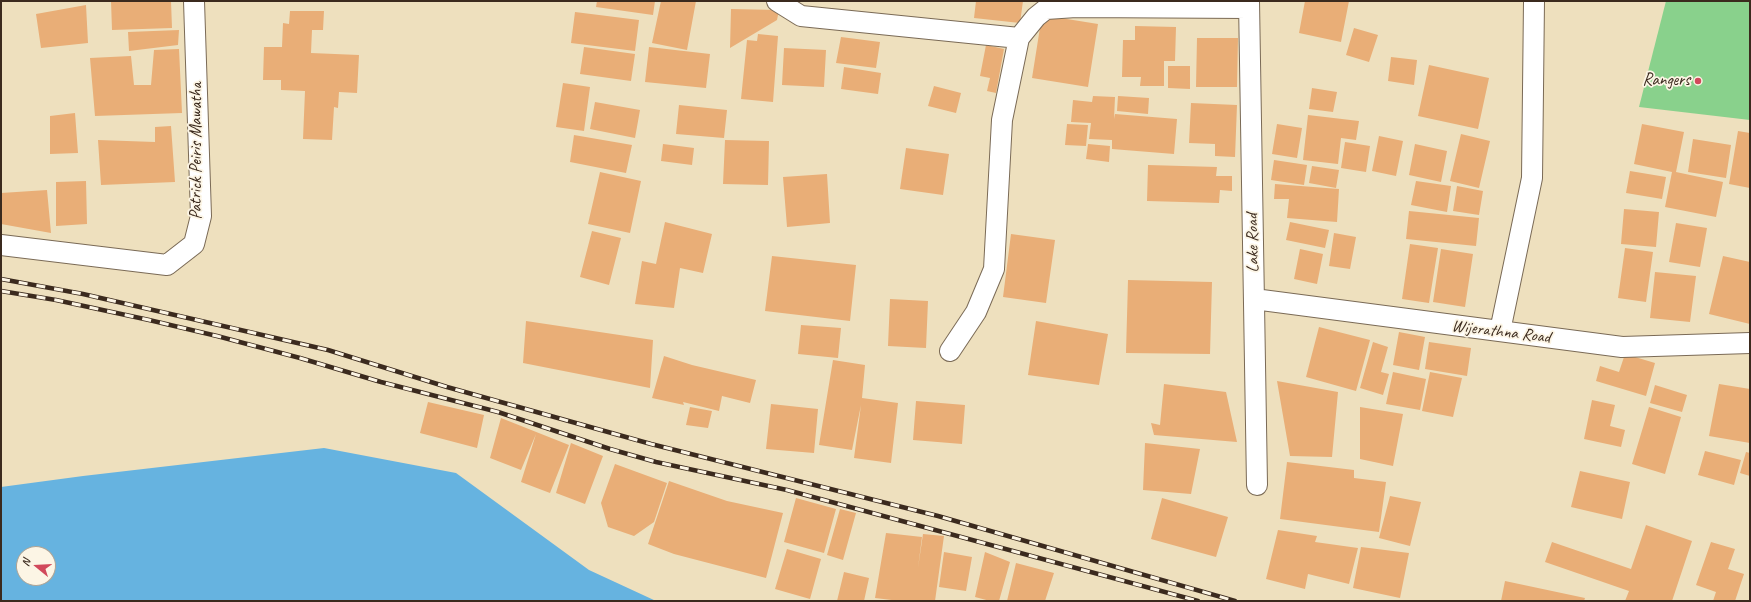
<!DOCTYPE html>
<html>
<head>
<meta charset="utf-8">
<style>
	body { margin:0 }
	#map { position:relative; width:1751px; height:602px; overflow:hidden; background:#eee0be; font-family:Caveat,sans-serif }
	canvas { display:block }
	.frame { position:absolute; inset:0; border:2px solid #3b2a1e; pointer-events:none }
	.north { position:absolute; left:16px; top:546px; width:40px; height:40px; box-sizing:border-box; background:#fcf5e5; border:1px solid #afa495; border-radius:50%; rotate:288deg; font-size:11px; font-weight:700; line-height:16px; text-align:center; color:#3b2a1e }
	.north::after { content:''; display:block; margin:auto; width:14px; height:18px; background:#d1495b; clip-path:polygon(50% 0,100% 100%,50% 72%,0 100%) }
</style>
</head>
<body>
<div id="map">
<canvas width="1751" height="602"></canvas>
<div class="frame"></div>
<div class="north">N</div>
</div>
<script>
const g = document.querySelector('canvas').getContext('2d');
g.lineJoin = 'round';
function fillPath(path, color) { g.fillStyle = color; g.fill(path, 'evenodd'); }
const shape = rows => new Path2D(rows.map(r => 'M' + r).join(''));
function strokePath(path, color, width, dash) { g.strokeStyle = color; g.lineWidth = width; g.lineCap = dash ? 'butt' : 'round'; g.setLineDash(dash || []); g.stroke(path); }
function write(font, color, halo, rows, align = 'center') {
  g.font = font + ' Caveat,sans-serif'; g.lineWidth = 3.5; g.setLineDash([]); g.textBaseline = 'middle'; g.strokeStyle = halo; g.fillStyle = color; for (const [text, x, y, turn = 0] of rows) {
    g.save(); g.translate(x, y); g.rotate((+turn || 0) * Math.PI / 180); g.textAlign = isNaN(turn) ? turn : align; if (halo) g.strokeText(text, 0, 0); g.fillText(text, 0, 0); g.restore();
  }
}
fillPath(shape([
	[1666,1,1750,1,1750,120,1639,107]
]), '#89d18c');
fillPath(shape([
	[324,448,456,473,589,570,656,601,1,601,1,487,83,476],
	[24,554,48,554,48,578,24,578]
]), '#66b3e0');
fillPath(shape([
	[111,1,171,1,172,28,112,30],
	[597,1,655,1,653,15,596,7],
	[661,1,696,1,687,50,652,43],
	[976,1,1023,1,1020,23,974,18],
	[1305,1,1349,1,1341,42,1299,33],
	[86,5,88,43,41,48,36,14],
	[731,9,779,10,777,20,730,48],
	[290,11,324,11,323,30,312,30,311,53,359,55,357,93,339,92,338,108,334,107,332,140,303,139,305,91,281,90,281,80,263,80,264,47,282,47,283,23,289,24],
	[575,12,639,20,635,51,571,43],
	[1042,15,1098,24,1088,87,1032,78],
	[1135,26,1176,27,1175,61,1164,61,1164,86,1140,86,1141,77,1122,77,1123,40,1135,40],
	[1354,28,1378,35,1369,62,1346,55],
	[179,30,178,45,129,51,128,32],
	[758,34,778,36,773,102,741,99,747,40,757,41],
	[841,37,880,42,876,68,836,63],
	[1197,38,1238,38,1237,87,1196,87],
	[986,45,1004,49,996,93,987,91,990,78,980,76],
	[584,47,635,54,631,81,580,74],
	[649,47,710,54,706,88,645,82],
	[784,48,826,50,824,87,782,85],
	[179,49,182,113,95,116,90,58,131,56,134,85,151,85,154,50],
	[1391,57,1417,60,1414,85,1388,81],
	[1429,65,1489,78,1478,129,1418,116],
	[1168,66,1190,66,1190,89,1168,88],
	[844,67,881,73,878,94,841,89],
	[563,83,590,87,584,131,556,127],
	[934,86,961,93,956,113,928,106],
	[1312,88,1337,92,1333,112,1309,109],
	[1093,96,1115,97,1114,119,1115,114,1177,119,1174,154,1112,149,1112,140,1089,139,1091,123,1071,122,1073,100,1092,102],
	[1118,96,1149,98,1148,114,1117,111],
	[595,102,640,110,635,138,590,129],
	[1191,103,1237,105,1235,157,1215,156,1215,144,1189,143],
	[679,105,727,110,724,138,676,134],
	[75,113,78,153,50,154,50,116],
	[1308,115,1359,121,1356,140,1341,138,1338,164,1303,160],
	[1067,124,1088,125,1086,146,1065,145],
	[1277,124,1302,128,1297,158,1272,154],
	[1642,124,1684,132,1676,172,1723,182,1716,217,1665,207,1672,172,1634,164],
	[171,126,175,182,101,185,98,140,155,142,155,127],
	[1738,131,1750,133,1750,188,1729,184],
	[1461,134,1490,141,1479,188,1450,181],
	[574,135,632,145,626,173,570,162],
	[1379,136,1403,141,1396,176,1372,171],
	[1693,139,1731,145,1726,178,1688,172],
	[725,140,769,141,768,185,723,184],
	[1345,142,1370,146,1366,172,1341,168],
	[663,144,694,148,692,165,661,161],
	[1088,144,1110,146,1109,162,1086,159],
	[1415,144,1447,151,1441,182,1409,175],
	[906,148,949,154,943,195,900,189],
	[1274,160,1307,165,1304,185,1271,180],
	[1148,165,1217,167,1216,176,1232,176,1232,191,1220,190,1219,203,1147,201],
	[1312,166,1339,170,1336,188,1309,183],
	[1630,171,1666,177,1662,199,1626,193],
	[600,172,641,181,630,233,588,224],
	[827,174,830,223,787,227,783,177],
	[86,181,87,224,56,226,56,182],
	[1416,181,1451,186,1447,212,1411,205],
	[1275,184,1339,189,1337,222,1287,218,1289,199,1274,199],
	[1457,186,1483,191,1479,215,1453,211],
	[47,190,51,233,1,224,1,193],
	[1624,209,1659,212,1656,247,1621,244],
	[1409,211,1479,218,1476,246,1406,239],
	[665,222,712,234,703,273,680,268,674,308,635,304,642,261,656,264],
	[1290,222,1329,230,1325,248,1286,240],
	[1676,223,1707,228,1700,267,1669,262],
	[592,231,621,238,609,285,580,277],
	[1334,233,1356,237,1350,269,1329,266],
	[1011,234,1055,240,1046,303,1003,297],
	[1410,244,1438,248,1429,303,1402,299],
	[1625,248,1653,252,1646,302,1618,298],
	[1300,249,1323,254,1317,284,1294,279],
	[1441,249,1473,254,1465,307,1433,302],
	[772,256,856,265,850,321,765,311],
	[1723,256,1750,262,1750,324,1709,314],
	[1655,272,1696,276,1690,322,1650,318],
	[1128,280,1212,282,1210,354,1126,353],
	[890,299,928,301,926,348,888,346],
	[526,321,653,340,650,388,523,363],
	[1036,321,1108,334,1099,385,1028,375],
	[801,325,841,328,838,358,798,354],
	[1319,327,1370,340,1356,391,1306,377],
	[1399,332,1425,337,1419,370,1393,365],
	[1373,342,1388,347,1381,372,1389,374,1383,395,1360,388],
	[1429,342,1471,348,1467,376,1425,369],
	[1625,354,1655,363,1646,396,1596,381,1600,366,1619,372],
	[664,356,692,365,756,380,750,403,722,396,719,411,683,402,684,405,652,398],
	[833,360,865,365,862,398,898,403,891,463,854,458,861,405,852,450,819,445],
	[1393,372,1426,379,1420,410,1386,404],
	[1430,372,1462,378,1453,417,1422,411],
	[1277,381,1338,392,1332,457,1290,456],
	[1164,384,1226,392,1237,442,1154,435,1151,423,1160,425],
	[1719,384,1750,389,1750,443,1709,436],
	[1655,385,1687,395,1682,412,1650,403],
	[1592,400,1615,405,1610,426,1625,430,1621,447,1584,439],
	[916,401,965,405,962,444,913,440],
	[428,402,484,415,477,448,420,433],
	[771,404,818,409,814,453,766,449],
	[690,407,712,411,708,428,686,425],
	[1360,407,1403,414,1393,466,1360,459],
	[1649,407,1681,417,1665,474,1632,464],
	[501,418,569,445,550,493,521,482,536,434,521,470,490,458],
	[571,443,603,456,585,504,556,493],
	[1145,443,1200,449,1191,494,1143,490],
	[1705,451,1741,460,1734,485,1698,475],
	[1746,452,1750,453,1750,476,1740,473],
	[1287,462,1354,470,1354,478,1386,482,1379,532,1280,519],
	[615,464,667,483,654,522,634,536,608,527,601,503],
	[1580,471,1630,482,1622,519,1571,507],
	[669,481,727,501,783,513,766,578,674,554,648,544],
	[1390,496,1421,502,1410,546,1379,538],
	[796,498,836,509,824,553,784,542],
	[1162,498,1228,517,1216,557,1151,539],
	[840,509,856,513,843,560,827,555],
	[1646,525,1692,541,1672,601,1625,601,1629,591,1545,562,1552,542,1631,569],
	[1278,530,1317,536,1315,542,1358,548,1349,584,1308,574,1305,589,1266,579],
	[886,533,922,537,918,568,923,534,944,536,935,601,900,601,875,598],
	[1711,542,1735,549,1728,569,1744,574,1735,601,1713,601,1716,592,1696,585],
	[1361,547,1409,553,1400,598,1353,588],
	[787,549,821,559,810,599,775,589],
	[944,552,972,557,966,591,939,587],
	[985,552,1010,562,999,601,990,601,975,597],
	[1016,563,1054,573,1045,601,1007,601],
	[844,572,869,578,864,601,837,601],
	[1505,581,1585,598,1584,601,1501,601]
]), '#e9ae77');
const street = shape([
	[777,1,801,16,1019,38],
	[1249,1,1257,485],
	[1,245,167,265,194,244,201,216,194,1],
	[1254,299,1622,347,1750,343],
	[1500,331,1532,178,1534,1],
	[950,351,976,312,994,269,1002,120,1019,38,1036,17,1046,9,1076,7,1249,8]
]);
strokePath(street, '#7a6a56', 22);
strokePath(street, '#fff', 20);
const rail = shape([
	[1,279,83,294,328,350,447,387,651,444,938,516,1235,601],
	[1,291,56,300,149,320,217,336,300,358,381,382,498,412,610,449,656,462,787,490,1198,601]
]);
strokePath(rail, '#3b2a1e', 4.5);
strokePath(rail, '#fcf5e5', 3, [9]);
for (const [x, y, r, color] of [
	[1698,81,4,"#d1495b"]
]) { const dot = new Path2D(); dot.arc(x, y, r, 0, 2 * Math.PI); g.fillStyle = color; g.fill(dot); strokePath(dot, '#fcf5e5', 1.5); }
write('17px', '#3b2a1e', '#fcf5e5', [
	["Rangers",1690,81]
], 'right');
write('17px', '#3b2a1e', '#fcf5e5', [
	["Patrick Peiris Mawatha",197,151,-90],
	["Lake Road",1253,243,-91],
	["Wijerathna Road",1501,332,7]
]);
</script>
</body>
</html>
